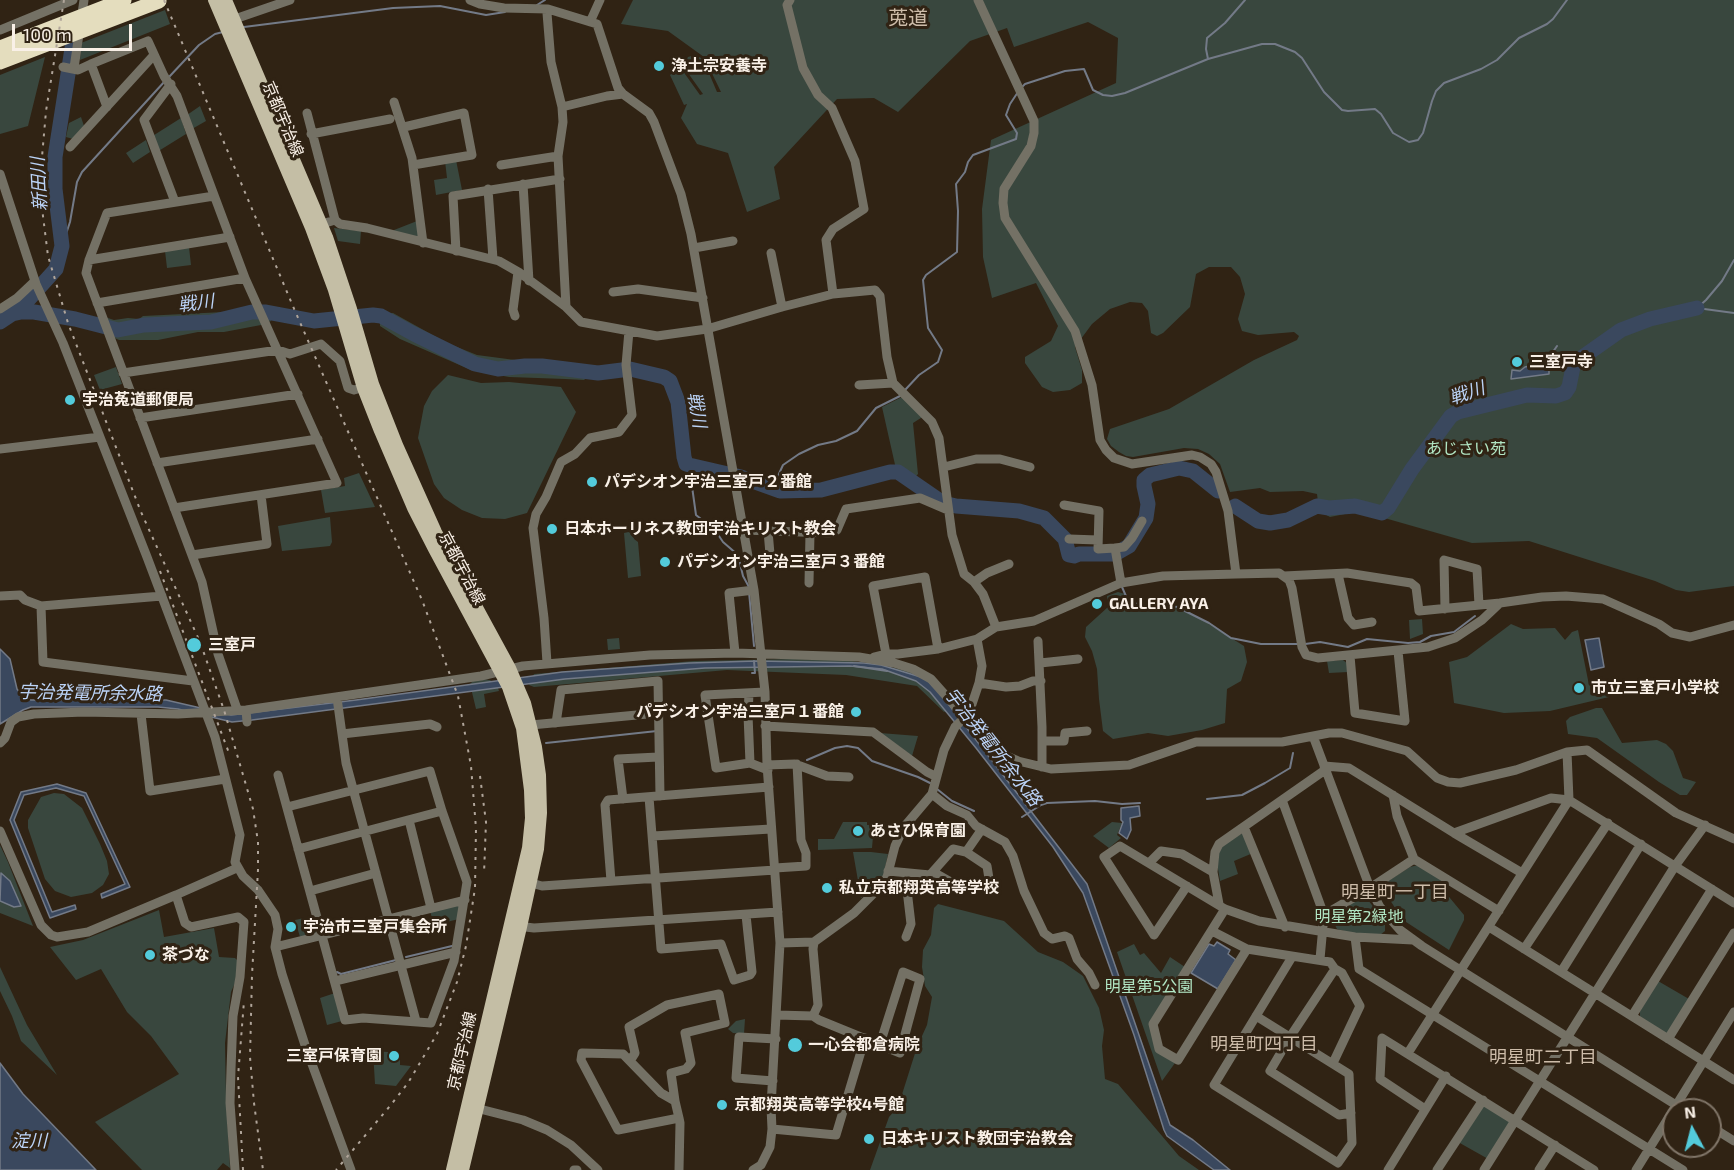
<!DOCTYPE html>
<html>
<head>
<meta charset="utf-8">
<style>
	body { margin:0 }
	#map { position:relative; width:1734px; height:1170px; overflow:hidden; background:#302314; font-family:"Exo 2",sans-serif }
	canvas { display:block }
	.north { position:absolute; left:1662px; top:1098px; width:60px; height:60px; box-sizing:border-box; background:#302314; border:2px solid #807568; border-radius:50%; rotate:353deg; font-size:16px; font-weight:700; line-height:24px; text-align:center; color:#f9f0e7 }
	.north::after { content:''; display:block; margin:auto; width:21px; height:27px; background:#53cbdb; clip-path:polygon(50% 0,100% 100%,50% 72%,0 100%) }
	.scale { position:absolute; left:12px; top:24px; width:120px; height:27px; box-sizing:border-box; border:3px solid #f9f0e7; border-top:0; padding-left:8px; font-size:18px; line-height:21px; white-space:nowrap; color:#f9f0e7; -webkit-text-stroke:4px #302314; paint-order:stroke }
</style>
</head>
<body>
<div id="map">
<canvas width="1734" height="1170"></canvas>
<div class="north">N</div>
<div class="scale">100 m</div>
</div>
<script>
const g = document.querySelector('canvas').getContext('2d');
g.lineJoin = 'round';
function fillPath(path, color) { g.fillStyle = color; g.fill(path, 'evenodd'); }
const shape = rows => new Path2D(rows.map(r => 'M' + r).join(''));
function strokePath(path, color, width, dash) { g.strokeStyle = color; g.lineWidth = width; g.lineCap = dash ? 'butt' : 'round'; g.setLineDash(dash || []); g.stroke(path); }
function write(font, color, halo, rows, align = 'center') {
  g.font = font + ' "Exo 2","Noto Sans JP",sans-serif'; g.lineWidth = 6; g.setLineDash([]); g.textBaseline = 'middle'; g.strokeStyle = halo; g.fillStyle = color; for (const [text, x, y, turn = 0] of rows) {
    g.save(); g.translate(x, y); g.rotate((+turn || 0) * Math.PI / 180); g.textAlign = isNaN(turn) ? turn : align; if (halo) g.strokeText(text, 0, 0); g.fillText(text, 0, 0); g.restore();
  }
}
fillPath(shape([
	[633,0,1734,0,1734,586,1689,592,1676,590,1655,581,1529,541,1472,543,1360,511,1330,517,1319,511,1317,494,1303,491,1270,492,1260,488,1230,492,1220,464,1209,454,1198,449,1184,448,1133,457,1126,456,1119,452,1111,446,1107,439,1110,429,1169,409,1254,360,1297,340,1299,336,1294,332,1258,335,1242,331,1238,319,1245,294,1240,277,1231,267,1209,267,1196,274,1190,307,1163,333,1157,336,1151,333,1148,311,1142,303,1130,302,1110,309,1092,324,1075,347,1082,370,1082,383,1070,390,1053,392,1042,387,1025,363,1025,357,1051,341,1058,326,1036,283,992,298,983,257,982,209,991,140,1116,83,1118,38,1088,22,1014,47,1007,28,970,41,898,112,874,98,837,99,774,167,780,199,747,212,728,153,697,144,681,118,687,104,684,105,670,75,680,67,700,95,703,94,683,66,688,57,695,55,703,59,717,92,721,92,704,57,668,31,621,24],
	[165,10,170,24,80,60,81,43],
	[45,57,28,126,0,134,0,75],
	[200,106,206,121,192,129,187,115],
	[81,117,84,126,73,139,66,137,69,123],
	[181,118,186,134,157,152,151,137],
	[146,140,150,152,133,163,126,153],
	[456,160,462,190,436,195,434,180,447,178,445,161],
	[417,221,421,236,415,239,389,232],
	[334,228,361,231,360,244,338,241],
	[189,247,191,265,167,268,165,251],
	[251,306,267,310,271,321,261,325,224,332,198,332,158,340,119,340,110,336,105,317,114,320,128,318,139,319,143,316,224,312],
	[393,313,447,343,477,355,515,360,564,363,587,366,594,371,584,380,565,379,509,377,471,370,400,339,380,326,380,318,386,314],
	[116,367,122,384,100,390,94,375],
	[448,375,481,383,509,382,561,387,576,412,527,513,505,519,482,518,462,510,444,498,434,484,418,438,424,406,432,391],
	[904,396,924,416,913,423,918,474,913,479,896,469,882,407],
	[359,473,375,507,325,513,321,490,345,486,344,478],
	[330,517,332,542,330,546,282,551,278,526],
	[633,531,634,539,638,542,641,576,628,578,624,533],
	[1118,592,1125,594,1131,607,1160,605,1186,606,1188,611,1244,646,1247,662,1241,681,1227,689,1225,723,1202,730,1168,736,1148,733,1113,739,1103,731,1099,699,1097,669,1092,651,1085,637,1086,627,1108,607,1107,596],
	[1422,619,1423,634,1410,639,1409,620],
	[1511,624,1523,629,1555,628,1565,640,1572,632,1578,630,1589,685,1611,681,1613,690,1609,697,1550,711,1504,713,1454,703,1449,662,1467,657],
	[619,638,620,649,608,650,607,639],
	[792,659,844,660,882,665,912,672,951,708,944,712,917,686,846,675,727,670,534,687,529,685,534,674,694,661],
	[1343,660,1348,664,1348,672,1329,673,1327,661],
	[483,679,490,680,497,685,499,691,484,694,486,707,476,709,470,684,474,680],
	[1596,708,1602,708,1622,743,1657,740,1666,744,1673,751,1683,778,1696,782,1687,795,1680,795,1659,782,1597,738,1568,734,1566,721,1570,717],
	[880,733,918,736,912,756],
	[54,793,64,794,82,808,100,844,107,861,109,874,103,885,92,893,71,897,55,891,45,879,28,828,28,820,41,797],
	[843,822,867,822,867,825,874,825,872,848,818,850,818,839,834,839],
	[1112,822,1122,823,1117,835,1121,838,1109,848,1093,836],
	[1243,833,1253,853,1234,861,1238,874,1220,881,1216,857,1220,845],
	[0,845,8,862,33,926,0,913],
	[853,852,871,852,888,854,883,878,878,884,861,898],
	[1418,865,1449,885,1445,892,1464,915,1464,920,1449,950,1403,920,1386,894,1385,883,1410,867],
	[1364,897,1368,900,1385,922,1385,931,1380,935,1354,934,1337,929,1330,915,1356,898],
	[461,903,459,919,434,925,430,911],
	[938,904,1004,921,1038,952,1063,962,1083,976,1099,1008,1104,1030,1102,1046,1105,1079,1118,1084,1179,1156,1199,1170,870,1170,889,1117,898,1107,917,1047,927,1025,932,997,925,986,922,967,923,950,931,935,934,908],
	[159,910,164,937,214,928,219,957,235,958,237,960,238,976,231,992,225,1043,226,1095,230,1168,223,1163,217,1170,142,1170,95,1122,179,1074,151,1036,127,1012,101,969,76,980,50,947,83,940],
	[313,916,317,931,314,934,300,937,295,920],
	[1134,944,1140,955,1144,953,1161,973,1170,957,1185,967,1150,1022,1158,1052,1175,1063,1162,1081,1117,952],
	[0,967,27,1025,57,1075,21,1041,12,1016,0,991],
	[1658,981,1689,999,1667,1034,1640,1018,1640,1011],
	[335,993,342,1021,327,1025,320,998],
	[745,1019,744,1034,733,1033,728,1029,736,1021],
	[373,1051,388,1052,388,1059,400,1060,400,1065,411,1066,396,1086,375,1084],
	[1484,1105,1509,1119,1511,1124,1490,1160,1458,1142]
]), '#39473e');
const water = shape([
	[1544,362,1549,364,1549,374,1511,379,1512,370,1520,371,1525,367,1534,365,1540,368,1544,362],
	[1599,638,1604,667,1591,670,1585,640,1599,638],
	[0,649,10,659,17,689,23,697,31,700,166,700,231,715,356,700,562,672,689,663,757,661,864,663,881,665,924,678,936,688,1087,884,1170,1125,1193,1140,1230,1170,1214,1170,1167,1136,1164,1130,1134,1035,1083,893,1053,847,976,748,930,692,916,681,882,669,850,666,705,668,565,679,252,720,232,722,178,709,158,707,31,707,23,710,0,724,0,649],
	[57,784,86,793,130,887,102,898,101,894,125,884,84,796,56,788,24,795,14,820,52,912,75,905,76,909,50,918,10,820,21,792,57,784],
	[1139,806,1140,816,1130,818,1131,830,1127,839,1119,833,1123,822,1121,820,1121,808,1139,806],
	[1,873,10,881,21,906,14,907,0,901,1,873],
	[1217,942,1230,950,1228,954,1236,960,1218,989,1191,973,1209,944,1214,946,1217,942],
	[0,1063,23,1094,96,1170,0,1170,0,1063]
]);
fillPath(water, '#3a485e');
strokePath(water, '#737a87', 1.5);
strokePath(shape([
	[537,5,545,0],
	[244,27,393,8,440,6,486,15,505,12],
	[1208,59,1206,49,1207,38,1225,23,1245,0],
	[169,77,199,45,215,34,223,32],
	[1022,87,1025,84,1065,71,1084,69,1093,90,1103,95,1112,96,1125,93,1208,59,1262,44,1275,44,1295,52,1302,58,1324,92,1342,110,1348,111,1375,109,1381,114,1393,133,1409,142,1418,140,1423,133,1432,101,1436,91,1444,83,1481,69,1497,60,1519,38,1547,24,1553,19,1567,0],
	[62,246,70,222,77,182,82,172,165,81],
	[1697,308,1706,300,1722,281,1734,260],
	[1697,308,1734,313],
	[1546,362,1557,346],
	[905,390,919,375,938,362,942,350,928,328,923,280,926,275,957,252,958,211,956,184,965,172,968,162,973,155,1016,139,1017,133,1006,115,1010,104,1018,92],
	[689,465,696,515,715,530,723,542,738,555,743,576,749,587],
	[772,489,783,465,799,454,818,445,836,441,857,431,876,408,902,395],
	[1122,587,1129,603,1177,607,1209,623,1231,638,1261,644,1299,644],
	[749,592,754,646],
	[1305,644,1320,642,1348,647,1367,639,1408,643,1420,642,1431,636,1454,632,1475,616],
	[854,666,887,671],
	[752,673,755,673,754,661],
	[546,743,657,731],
	[807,760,835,748,847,746,858,748,872,761,918,777,930,783],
	[937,789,952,801,974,811],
	[1207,799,1242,795,1265,783,1290,768,1293,753],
	[1022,817,1041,805,1047,803,1095,801,1122,804,1140,803],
	[406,957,452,946],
	[337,972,341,974,396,960]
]), '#737a87', 2);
strokePath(shape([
	[12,314,29,299,56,269,62,246,55,189,55,157,76,23],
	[0,322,12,314,21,312,34,312,75,319,118,330,144,325,211,322,252,312,266,312,314,321,373,315,381,316,414,334,475,364,498,369,525,366,542,366,598,373,630,369,664,377,670,381,678,402,684,457,686,464,689,465,741,477,780,491,821,490,890,472,898,472,943,503,956,506,1019,511,1044,518,1065,539,1069,555,1074,556,1079,554,1115,554,1129,546,1146,518,1148,504,1144,486,1144,480,1150,475,1179,468,1193,471,1218,491],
	[1235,506,1258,521,1270,523,1288,520,1317,506,1329,508,1355,506,1382,513,1388,508,1412,469,1451,416,1458,412,1527,395,1556,396,1565,393,1569,387,1573,367,1577,361,1621,330,1650,319,1697,308]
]), '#3a485e', 15);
strokePath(shape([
	[470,0,480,4,504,8,548,9,597,24,618,88,623,94,649,113,654,122,681,194,691,234,754,590,765,692,767,765,780,943,771,1107,772,1129,770,1147,761,1165,753,1170],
	[790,0,787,5,803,68,818,95,832,108,855,161,864,209,833,229,826,240,833,294],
	[978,0,1034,121,1034,133,1031,146,1004,189,1003,203,1005,218,1075,331,1092,385,1100,440,1106,450,1114,458,1132,464,1192,455,1200,457,1211,464,1216,472,1228,511,1236,574,1279,573,1289,580,1292,588,1302,647,1306,655,1318,658,1428,647,1455,638,1482,620,1500,603,1542,597,1566,596,1603,599,1659,624,1672,633,1690,637,1734,625],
	[548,9,547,13,551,62,562,107,563,122,558,156,566,307],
	[229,21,290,0],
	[590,22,600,0],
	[0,30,73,0],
	[63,67,78,70,91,64],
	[74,68,84,0],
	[171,84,144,120,175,202],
	[394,102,412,158,423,243],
	[107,107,91,64,148,41,164,76,177,96,245,278,337,483,174,508],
	[562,107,607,96,623,94],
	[307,113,335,220],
	[404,127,464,113,472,155,413,165],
	[311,134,390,119],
	[70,147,154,55],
	[501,165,558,156],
	[0,174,36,284,63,343,147,557,215,737,240,835,235,862,243,876,258,890,275,915,278,929,275,947,282,974,305,1045,351,1170],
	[523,184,529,281],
	[488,189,493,259],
	[214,196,107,213,89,260,86,273,202,582,218,654,237,709],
	[316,226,335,220,340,224,367,228,499,261,520,273,566,307,581,322,657,336,707,329,782,307,833,294,875,290,880,296,887,357,893,383,932,422,939,438,952,535,964,574,974,582,983,594,996,627],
	[694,248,733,241],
	[456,251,453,196,560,179],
	[771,253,782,307],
	[89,260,230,237],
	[613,292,638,289,703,298],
	[97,303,245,278],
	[0,309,17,298,35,281],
	[515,316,513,310,518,272],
	[123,373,278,350,290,354,321,344,340,361,348,388,354,390,368,386],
	[859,385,893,383],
	[140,418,298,394],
	[0,449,100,437],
	[157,463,318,439],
	[944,467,976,459,1000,459,1030,467],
	[1064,505,1099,511,1098,549,1115,548,1121,583],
	[743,530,829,533,837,530,846,509,920,498,948,510],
	[768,531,770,554],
	[1069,539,1098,540],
	[1115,548,1124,547,1132,538,1142,521],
	[192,555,267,544,261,495],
	[1338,574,1348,618,1354,625,1372,622],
	[1284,576,1347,573,1411,583,1416,587,1419,611,1500,603],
	[974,582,987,573,1009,564],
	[809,583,810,533],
	[0,596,20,595,25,600,41,606,162,596],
	[41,606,43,662,193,681],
	[1445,609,1444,560,1477,569,1479,605],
	[1038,641,1042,727,1042,767],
	[735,653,729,593,754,590],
	[886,654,873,586,925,577,938,649],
	[1350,656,1355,713,1405,721,1398,651],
	[874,657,886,654,898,654,938,649,977,639,996,627,1034,621,1121,583,1163,576,1236,574],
	[547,663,544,618,533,528,536,514,546,497,561,462,575,454,590,438,619,432,632,415,626,365,629,331],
	[1040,663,1078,659],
	[979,683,1006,687,1020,686,1033,681,1041,681],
	[765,692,705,695,716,768,750,763,768,770],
	[749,693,748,715,750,763],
	[337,698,346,763,416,1021],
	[246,710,247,722],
	[141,714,150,791,225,779],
	[556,723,561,690,658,681,660,796],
	[531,725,658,713],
	[765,726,873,732,927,772,935,776],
	[342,734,430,724,437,727],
	[1313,736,1370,888,1380,907,1400,930,1422,946,1684,1110],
	[1042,741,1064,741,1065,733,1087,731],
	[0,743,5,738,11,722,18,717,34,714,84,712,178,714,246,710,481,676,523,666,650,655,735,653,859,657,894,663,913,669,931,679,995,751,1018,761,1051,769,1129,765,1196,742,1282,742,1329,733,1342,733,1407,751,1437,778,1448,782,1460,783,1516,770,1567,752,1587,750,1676,813,1734,839],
	[767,765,795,764,827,776,849,777],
	[1324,766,1349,768,1454,833,1522,873],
	[278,775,345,1020,363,1018,431,1023,454,961,467,882,442,811,430,771,287,807],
	[932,794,947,806,967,815,976,826,1005,842,1013,856,1024,891,1044,933,1052,939,1065,936,1069,938,1077,959,1089,973,1095,985],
	[1393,795,1397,816,1414,859,1499,911],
	[649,797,661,949,721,944,734,980,750,975,752,972,746,915],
	[623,799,618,759,658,757],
	[1282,800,1324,915],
	[409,820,431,908],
	[1244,827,1285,927],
	[0,831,41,925,51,935,57,937,88,932,176,895],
	[1454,833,1551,798,1569,800,1734,903],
	[653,836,771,829],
	[298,849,442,811],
	[966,852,982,829],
	[1149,863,1161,851,1182,854,1213,872],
	[775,868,806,866,806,853,801,840,797,764],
	[888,871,930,875,953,849,966,852,987,866,991,891],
	[933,872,963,889],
	[905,873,911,924,906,937],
	[611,881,605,805,608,800,769,787],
	[531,883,542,886,775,870],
	[1187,886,1154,935,1104,857,1120,846,1225,909,1259,921,1355,937,1413,940],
	[310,891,376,873],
	[1219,904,1213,872,1215,852,1219,844,1325,770],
	[1225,909,1153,1024,1159,1049,1178,1060,1247,949],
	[517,926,534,928,778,912],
	[1489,927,1734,1080],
	[1212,931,1247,949,1330,962,1335,969,1342,973,1360,1006,1333,1063],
	[1355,937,1359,969,1683,1170],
	[780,943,814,942],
	[275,947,465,900],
	[1524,949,1608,823],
	[1320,959,1324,915,1370,888,1414,859],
	[1335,969,1290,1037,1270,1071,1339,1115,1351,1113],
	[1561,972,1641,844],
	[335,981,456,952],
	[777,1015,813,1016,818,1005,813,949,814,942,854,913,881,886,887,877,895,846,904,827,932,794,944,750,955,727,969,713,979,683,982,666,977,639],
	[813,1016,819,1020,900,1053,920,979,903,972,880,1044],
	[1256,1016,1349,1074,1352,1143,1338,1163,1214,1085,1292,957],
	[1632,1016,1712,889],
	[1668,1039,1734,933],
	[1408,1053,1569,800,1567,752],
	[630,1061,635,1053,629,1027,667,1005,719,994,725,1023,685,1033,691,1063,686,1069,671,1073,675,1101],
	[773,1081,736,1078,739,1037,776,1039],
	[741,1106,771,1107],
	[472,1107,523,1120,547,1130,571,1145,598,1170],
	[1425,1109,1380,1079,1382,1038,1594,1170],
	[1710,1126,1734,1141],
	[772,1129,836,1135,865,1038],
	[235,1170,230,1103,231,1069,233,1016,240,977,244,922,238,917,191,927,185,923,176,895,237,868],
	[574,1170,577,1170],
	[679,1170,680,1123,679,1118,675,1101,661,1093,623,1054,582,1053,581,1060,618,1130,679,1118],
	[1388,1170,1446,1076],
	[1437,1170,1483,1100],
	[1484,1170,1675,866,1705,825],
	[1539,1170,1555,1145],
	[1636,1170,1734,1012]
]), '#747165', 9);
strokePath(shape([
	[214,0,311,228,334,290,363,388,380,431,413,508,434,549,508,687,522,728,530,790,531,818,528,848,452,1170],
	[226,0,327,237,351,309,373,384,397,445,436,532,510,668,525,703,536,747,540,775,541,813,538,849,521,927,463,1170]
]), '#c4bea5', 12);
strokePath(shape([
	[0,48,124,0],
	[0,62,159,1]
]), '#e4ddbe', 15);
strokePath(shape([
	[64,0,46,111,42,157,42,208,48,256,68,323,141,512,200,642,224,710,253,809,258,842,258,870,252,975,250,1057,254,1103,263,1170],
	[164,0,295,311,422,600,458,696,471,766,476,828,475,888,466,946,457,982,437,1034,408,1083,390,1106,336,1170],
	[160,571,229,753],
	[480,776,486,822,484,874],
	[243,1170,238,1077,244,1001]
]), '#b0a59a', 2, [3, 6]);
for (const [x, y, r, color] of [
	[659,66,6,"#53cbdb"],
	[1517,362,6,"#53cbdb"],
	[70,400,6,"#53cbdb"],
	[592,482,6,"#53cbdb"],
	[552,529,6,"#53cbdb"],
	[665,562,6,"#53cbdb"],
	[1097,604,6,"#53cbdb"],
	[194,645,8,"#53cbdb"],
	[1579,688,6,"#53cbdb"],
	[856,712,6,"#53cbdb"],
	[858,831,6,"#53cbdb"],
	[827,888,6,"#53cbdb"],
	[291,927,6,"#53cbdb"],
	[150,955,6,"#53cbdb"],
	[795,1045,8,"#53cbdb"],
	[394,1056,6,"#53cbdb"],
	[722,1105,6,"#53cbdb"],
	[869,1139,6,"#53cbdb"]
]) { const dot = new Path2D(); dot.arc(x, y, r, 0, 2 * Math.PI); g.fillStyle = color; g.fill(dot); strokePath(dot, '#302314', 2); }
write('bold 16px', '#f9f0e7', '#302314', [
	["浄土宗安養寺",671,66],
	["三室戸寺",1529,362],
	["宇治菟道郵便局",82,400],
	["パデシオン宇治三室戸２番館",604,482],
	["日本ホーリネス教団宇治キリスト教会",564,529],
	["パデシオン宇治三室戸３番館",677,562],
	["GALLERY AYA",1109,604],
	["三室戸",208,645],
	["市立三室戸小学校",1591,688],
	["パデシオン宇治三室戸１番館",844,712,"right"],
	["あさひ保育園",870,831],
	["私立京都翔英高等学校",839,888],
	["宇治市三室戸集会所",303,927],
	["茶づな",162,955],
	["一心会都倉病院",808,1045],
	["三室戸保育園",382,1056,"right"],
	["京都翔英高等学校4号館",734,1105],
	["日本キリスト教団宇治教会",881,1139]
], 'left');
write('16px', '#f9f0e7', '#302314', [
	["京都宇治線",283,119,67],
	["京都宇治線",462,568,62],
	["京都宇治線",462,1051,-77]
]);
write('16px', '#b2e7c5', '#302314', [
	["あじさい苑",1466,449],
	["明星第2緑地",1359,917],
	["明星第5公園",1149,987]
]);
write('italic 18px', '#bbd3f7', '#302314', [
	["新田川",39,184,-93],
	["戦川",196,303,-7],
	["戦川",1467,393,-19],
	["戦川",697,410,80],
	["宇治発電所余水路",90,693,1],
	["宇治発電所余水路",993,747,52],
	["淀川",29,1141]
]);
write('18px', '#cdbca9', '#302314', [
	["明星町一丁目",1395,892],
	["明星町四丁目",1264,1044],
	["明星町二丁目",1543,1057]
]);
write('20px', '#cdbca9', '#302314', [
	["莵道",908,18]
]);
</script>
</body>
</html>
